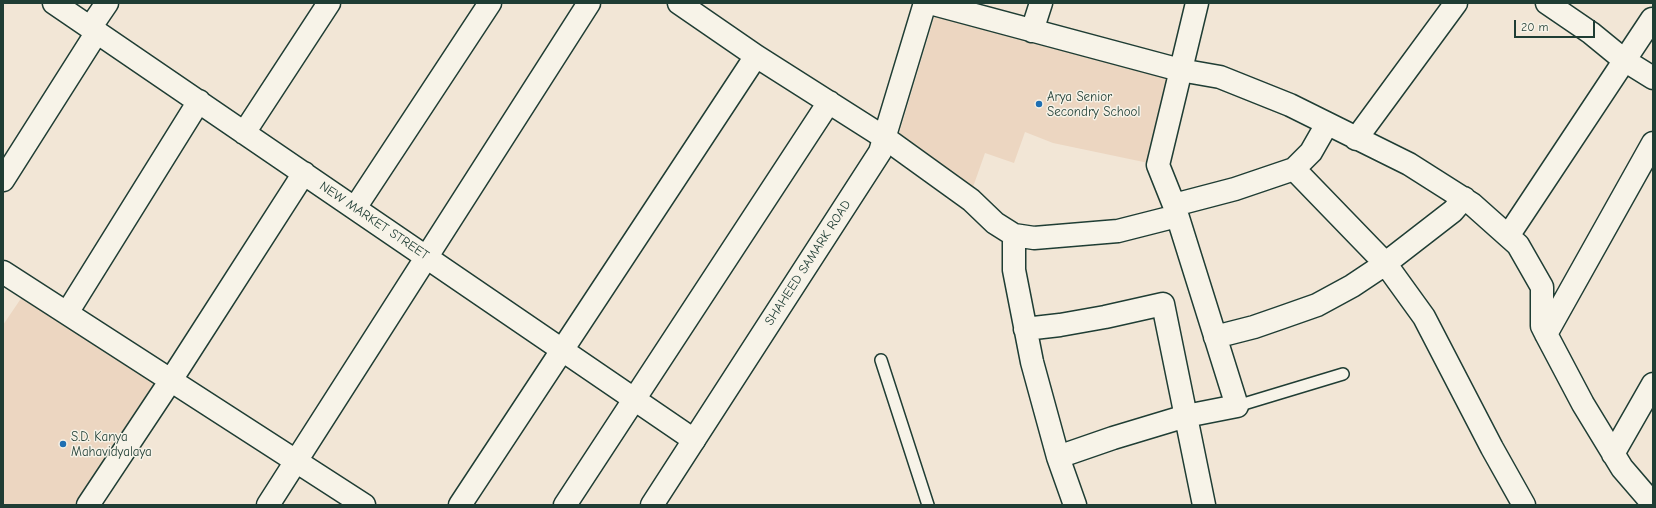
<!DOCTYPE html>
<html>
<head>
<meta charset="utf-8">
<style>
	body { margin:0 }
	#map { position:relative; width:1656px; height:508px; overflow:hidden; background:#f2e6d6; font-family:"Comic Neue",sans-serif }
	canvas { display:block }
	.frame { position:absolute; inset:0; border:4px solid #1f3d34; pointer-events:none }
	.scale { position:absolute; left:1514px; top:20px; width:81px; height:18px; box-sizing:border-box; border:2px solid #1f3d34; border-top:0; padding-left:5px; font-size:12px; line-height:14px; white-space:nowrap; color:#1f3d34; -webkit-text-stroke:3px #f7f3e8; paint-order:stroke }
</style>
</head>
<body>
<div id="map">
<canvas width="1656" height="508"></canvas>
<div class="frame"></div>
<div class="scale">20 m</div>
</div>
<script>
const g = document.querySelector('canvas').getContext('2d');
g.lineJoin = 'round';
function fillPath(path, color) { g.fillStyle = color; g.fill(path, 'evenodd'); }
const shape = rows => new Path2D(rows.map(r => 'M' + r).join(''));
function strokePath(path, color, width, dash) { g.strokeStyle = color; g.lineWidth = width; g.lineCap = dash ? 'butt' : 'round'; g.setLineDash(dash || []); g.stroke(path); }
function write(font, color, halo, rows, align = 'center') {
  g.font = font + ' "Comic Neue",sans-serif'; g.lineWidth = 3; g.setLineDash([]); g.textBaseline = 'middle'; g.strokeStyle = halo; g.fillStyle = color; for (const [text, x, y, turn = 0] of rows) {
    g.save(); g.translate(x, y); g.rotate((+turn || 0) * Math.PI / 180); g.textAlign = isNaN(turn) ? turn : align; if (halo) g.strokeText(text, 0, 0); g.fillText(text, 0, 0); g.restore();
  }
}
fillPath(shape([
	[935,14,1175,77,1158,165,1053,143,1025,132,1014,163,985,153,973,187,898,137],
	[24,294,164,383,83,505,3,505,3,325]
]), '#ecd6c1');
const lane = shape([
	[881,360,928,505],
	[1237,406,1343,374]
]);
const street = shape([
	[54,3,694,440],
	[679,3,756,56,885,138,971,200,995,223,1014,235,1034,238,1118,231,1177,216],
	[930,3,1180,70,1220,77,1290,105,1409,164,1472,204,1518,245,1542,287,1542,326,1546,334,1583,404,1622,468,1653,504],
	[1547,3,1591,33,1624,60,1653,78],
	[90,28,107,3],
	[1032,31,1041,3],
	[244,133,329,3],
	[1356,139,1456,3],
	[1294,169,1385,263,1424,317,1492,448,1524,505],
	[3,180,97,32],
	[1174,205,1235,189,1294,169,1311,152,1327,124],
	[355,208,490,3],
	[1014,235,1014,270,1032,362,1058,457,1075,505],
	[1508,236,1652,19],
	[3,272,364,505],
	[67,313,199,101],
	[1025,329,1060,325,1105,317,1163,304,1204,505],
	[1546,334,1653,143],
	[1215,337,1254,327,1280,318,1317,305,1352,286,1382,266,1453,211,1464,198],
	[1613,454,1653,384],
	[1058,457,1113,438,1186,416,1237,406,1174,205,1158,165,1197,3],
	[88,505,171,380,304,173],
	[268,505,589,3],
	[460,505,756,56],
	[565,505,829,102]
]);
const secondary = shape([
	[652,505,880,152,925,3]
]);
strokePath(lane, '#1f3d34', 14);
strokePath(street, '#1f3d34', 25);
strokePath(secondary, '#1f3d34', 25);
strokePath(lane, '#f7f3e8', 11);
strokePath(street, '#f7f3e8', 22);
strokePath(secondary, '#f7f3e8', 22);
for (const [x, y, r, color] of [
	[1039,104,4,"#1f6fb2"],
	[63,444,4,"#1f6fb2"]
]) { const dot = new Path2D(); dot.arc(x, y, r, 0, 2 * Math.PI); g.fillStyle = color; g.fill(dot); strokePath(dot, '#f7f3e8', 1.5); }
write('13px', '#1f3d34', '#f7f3e8', [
	["Arya Senior",1047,97],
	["Secondry School",1047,112],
	["S.D. Kanya",71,437],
	["Mahavidyalaya",71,452]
], 'left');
write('13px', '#1f3d34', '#f7f3e8', [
	["NEW MARKET STREET",374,221,34],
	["SHAHEED SAMARK ROAD",808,263,-57]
]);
</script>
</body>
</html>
